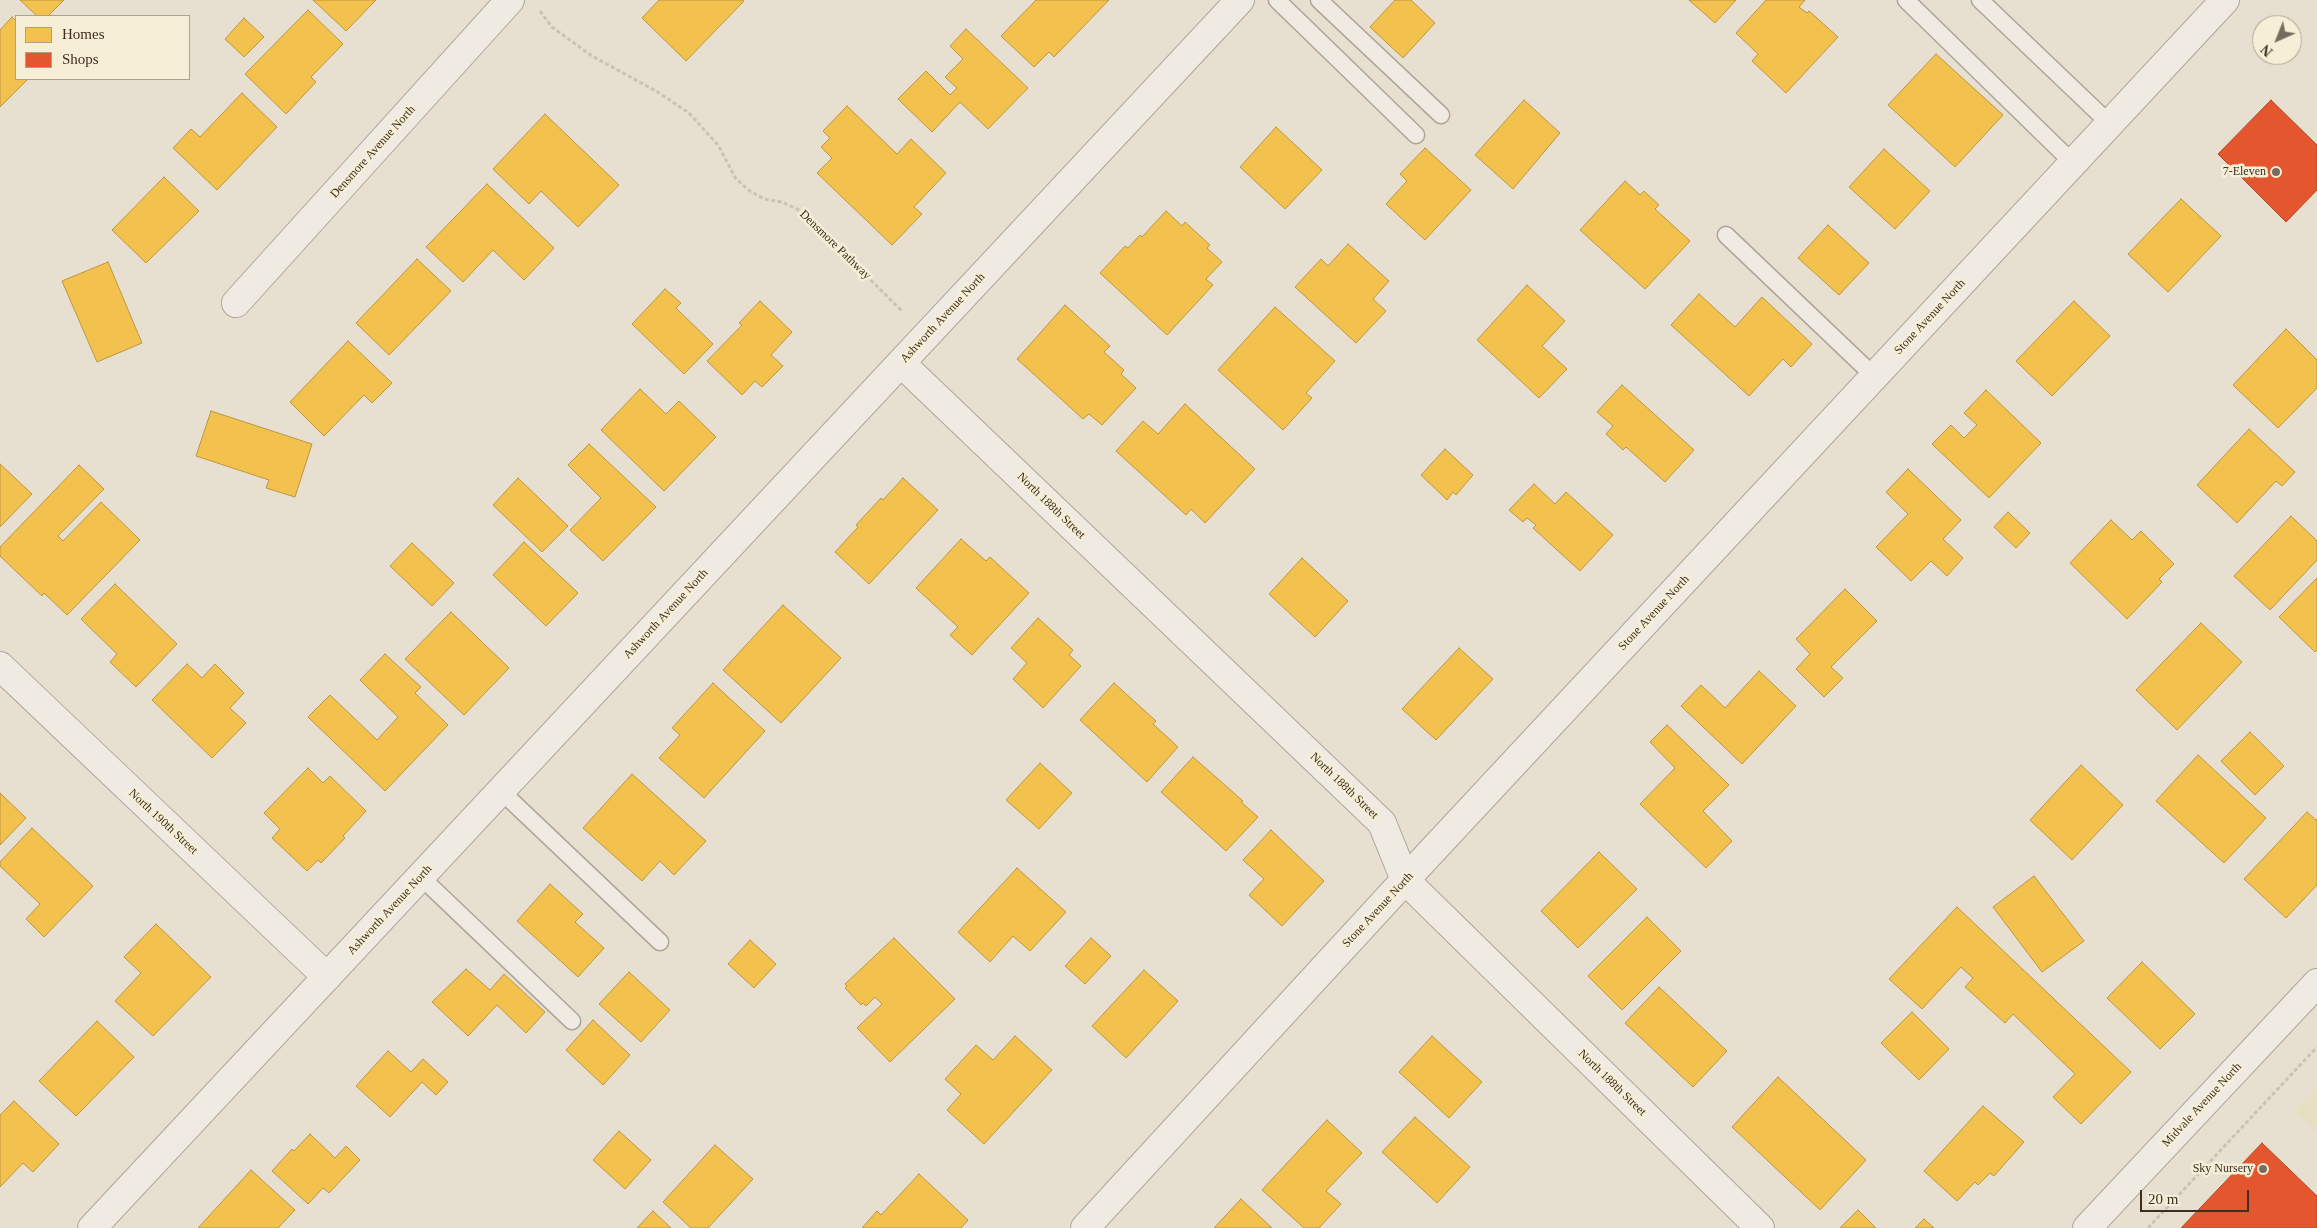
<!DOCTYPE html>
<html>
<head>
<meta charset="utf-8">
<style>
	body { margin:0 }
	#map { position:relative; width:2317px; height:1228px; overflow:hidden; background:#e7e0d1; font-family:"Times New Roman",serif }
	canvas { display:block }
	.legend { position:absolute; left:15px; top:15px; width:175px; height:65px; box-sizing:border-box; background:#f7eed8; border:1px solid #ada18e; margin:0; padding:6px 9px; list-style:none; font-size:15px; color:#3d2e20 }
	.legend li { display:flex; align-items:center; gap:10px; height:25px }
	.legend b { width:25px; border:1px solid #ada18e }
	.north { position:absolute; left:2252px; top:15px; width:50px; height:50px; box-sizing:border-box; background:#f7eed8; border:1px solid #ada18e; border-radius:50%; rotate:224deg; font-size:14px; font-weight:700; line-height:20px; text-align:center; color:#3d2e20 }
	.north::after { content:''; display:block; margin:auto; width:18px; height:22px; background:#786c5e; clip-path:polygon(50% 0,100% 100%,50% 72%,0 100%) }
	.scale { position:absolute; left:2140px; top:1190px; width:109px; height:22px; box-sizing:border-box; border:2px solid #3d2e20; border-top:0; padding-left:6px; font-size:15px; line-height:18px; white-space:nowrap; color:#3d2e20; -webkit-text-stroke:4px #f7eed8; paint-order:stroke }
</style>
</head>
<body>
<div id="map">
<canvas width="2317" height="1228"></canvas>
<ul class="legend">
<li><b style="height:14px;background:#f2c14e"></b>Homes</li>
<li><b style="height:14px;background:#e4572e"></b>Shops</li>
</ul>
<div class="north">N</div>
<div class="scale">20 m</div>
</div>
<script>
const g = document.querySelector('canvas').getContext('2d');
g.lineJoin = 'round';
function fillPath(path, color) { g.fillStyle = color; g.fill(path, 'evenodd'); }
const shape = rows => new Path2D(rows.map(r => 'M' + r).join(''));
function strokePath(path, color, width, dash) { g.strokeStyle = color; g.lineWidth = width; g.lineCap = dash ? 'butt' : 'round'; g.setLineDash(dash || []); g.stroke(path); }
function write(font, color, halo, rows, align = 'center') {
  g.font = font + ' "Times New Roman",serif'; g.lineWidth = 5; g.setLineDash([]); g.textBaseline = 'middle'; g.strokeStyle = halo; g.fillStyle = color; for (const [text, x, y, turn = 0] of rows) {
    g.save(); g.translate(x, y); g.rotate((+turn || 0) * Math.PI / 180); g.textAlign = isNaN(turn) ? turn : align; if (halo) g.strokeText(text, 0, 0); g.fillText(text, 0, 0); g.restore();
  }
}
fillPath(shape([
	[2317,1088,2317,1131,2295,1111]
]), '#e6dfc2');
const homes = shape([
	[20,0,64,0,48,16,37,16,20,0],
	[313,0,376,0,346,31,313,0],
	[659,0,742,0,744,1,686,61,642,18,659,0],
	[1036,0,1109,0,1054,57,1049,52,1034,67,1001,36,1036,0],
	[1395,0,1411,0,1435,23,1403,58,1370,27,1395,0],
	[1689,0,1736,0,1715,23,1689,0],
	[1766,0,1805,0,1799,7,1807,13,1809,11,1838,37,1786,93,1752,61,1758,54,1736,33,1766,0],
	[308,10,343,44,311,77,316,82,286,114,245,74,308,10],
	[12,17,16,21,16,79,28,79,0,107,0,30,12,17],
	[244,18,264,37,244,57,225,39,244,18],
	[966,29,1028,88,988,129,960,102,932,132,898,99,926,71,950,95,957,88,945,77,963,59,950,46,966,29],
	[1936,54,2003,115,1955,167,1888,105,1936,54],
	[242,93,277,127,217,190,173,148,191,129,200,137,242,93],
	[1524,100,1560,133,1513,189,1475,155,1524,100],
	[847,106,897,154,911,139,946,173,914,207,922,214,892,245,817,173,832,158,821,147,830,138,823,131,847,106],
	[545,114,619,185,578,227,541,191,529,204,493,169,545,114],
	[1276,127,1322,170,1285,209,1240,167,1276,127],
	[1425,148,1471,190,1425,240,1386,204,1407,181,1400,174,1425,148],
	[1884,149,1930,191,1895,229,1849,187,1884,149],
	[164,177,199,211,146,263,112,230,164,177],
	[1625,181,1640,195,1644,191,1659,205,1655,209,1690,241,1645,289,1580,230,1625,181],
	[487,184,554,248,524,280,493,250,463,282,426,247,487,184],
	[2181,199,2221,236,2168,292,2128,254,2181,199],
	[1166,211,1182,226,1185,222,1210,245,1207,248,1222,262,1206,279,1213,285,1167,335,1100,273,1125,246,1128,248,1140,235,1142,237,1166,211],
	[1828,225,1869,263,1839,295,1798,258,1828,225],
	[1348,244,1389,281,1373,299,1386,311,1356,343,1295,287,1321,259,1328,266,1348,244],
	[417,259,451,291,389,355,356,323,417,259],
	[108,262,142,343,97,362,62,281,108,262],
	[1527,285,1565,321,1542,346,1567,369,1539,398,1477,340,1527,285],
	[665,289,681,303,676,308,713,344,684,374,632,324,665,289],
	[1699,294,1735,327,1762,297,1812,344,1791,367,1783,359,1749,396,1671,325,1699,294],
	[760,301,792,332,771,355,783,366,762,387,755,381,742,395,707,361,742,325,739,323,760,301],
	[2074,301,2110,336,2052,396,2016,361,2074,301],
	[1065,305,1110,346,1104,352,1124,370,1121,374,1136,388,1102,425,1089,414,1083,419,1017,359,1065,305],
	[1275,307,1335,361,1306,393,1312,398,1283,430,1218,370,1275,307],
	[2286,329,2317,360,2317,388,2278,428,2233,385,2286,329],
	[348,341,392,383,372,403,364,395,324,436,290,402,348,341],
	[1622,385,1694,450,1665,482,1626,447,1623,450,1606,434,1613,426,1597,412,1622,385],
	[640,389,666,414,679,401,716,437,664,491,601,430,640,389],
	[1986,390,2041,443,1989,498,1932,444,1951,425,1964,438,1977,425,1964,413,1986,390],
	[1185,404,1255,469,1205,523,1191,509,1186,515,1116,451,1143,421,1158,434,1185,404],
	[211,411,312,444,295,497,266,488,269,480,196,456,211,411],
	[2249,429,2295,472,2282,486,2276,481,2237,523,2197,485,2249,429],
	[589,444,656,507,603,561,570,530,601,498,568,465,589,444],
	[1445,449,1473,475,1456,495,1453,492,1447,500,1421,475,1445,449],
	[0,464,32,494,0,527,0,464],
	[79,465,104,489,58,536,63,541,101,502,140,540,67,615,44,593,42,596,0,556,0,547,79,465],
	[1908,469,1961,520,1943,539,1963,558,1947,576,1931,561,1911,581,1876,547,1908,514,1886,492,1908,469],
	[518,478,568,526,542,552,493,505,518,478],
	[903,478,938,510,869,584,835,552,858,527,856,525,881,498,883,500,903,478],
	[1534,484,1555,504,1566,492,1613,535,1580,571,1533,528,1536,525,1527,518,1523,522,1509,510,1534,484],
	[2008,512,2030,533,2016,548,1994,527,2008,512],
	[2291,516,2317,541,2317,560,2270,610,2234,576,2291,516],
	[2111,520,2132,540,2141,531,2174,564,2159,579,2162,582,2127,619,2070,563,2111,520],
	[961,539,986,561,990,557,1029,593,972,655,950,635,958,627,916,588,961,539],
	[524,542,578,593,546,626,493,575,524,542],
	[412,543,454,583,432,606,390,566,412,543],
	[1302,558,1348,601,1315,637,1269,594,1302,558],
	[2317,578,2317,650,2315,652,2279,617,2317,578],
	[115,584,177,644,136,687,110,662,117,654,81,619,115,584],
	[1845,589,1877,621,1831,667,1843,678,1824,697,1796,669,1810,654,1796,639,1845,589],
	[783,605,841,658,781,723,723,670,783,605],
	[451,612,509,668,464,715,405,659,451,612],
	[1038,618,1073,650,1069,655,1081,666,1043,708,1013,679,1027,663,1011,648,1038,618],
	[2201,623,2242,662,2177,730,2136,690,2201,623],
	[1459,648,1493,679,1436,740,1402,709,1459,648],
	[385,654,421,687,415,693,448,725,385,791,308,717,330,695,377,740,398,717,360,680,385,654],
	[187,664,202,678,215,664,244,693,230,708,246,723,212,758,152,700,187,664],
	[1759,671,1796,706,1742,764,1681,706,1701,685,1725,708,1759,671],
	[713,683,765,731,704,798,659,758,680,735,672,728,713,683],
	[1114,683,1156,721,1153,724,1178,747,1147,782,1080,720,1114,683],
	[1667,725,1729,785,1703,811,1732,841,1706,868,1640,804,1675,768,1650,742,1667,725],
	[2250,732,2284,766,2255,795,2221,761,2250,732],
	[2198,755,2266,818,2224,863,2156,801,2198,755],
	[1193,757,1243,801,1241,802,1258,817,1226,851,1161,792,1193,757],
	[1040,763,1072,793,1039,829,1006,800,1040,763],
	[2081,765,2123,805,2072,860,2030,820,2081,765],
	[308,768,323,783,330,776,366,811,343,836,345,838,321,863,318,860,307,871,272,838,280,829,264,813,308,768],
	[632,774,706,841,674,875,660,861,642,881,583,828,632,774],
	[0,793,26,818,0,845,0,793],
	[2307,812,2316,820,2317,819,2317,885,2286,918,2244,879,2307,812],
	[32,828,93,886,44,937,26,919,40,904,0,866,0,862,32,828],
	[1271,830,1324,881,1282,926,1249,895,1264,879,1243,860,1271,830],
	[1599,852,1637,889,1578,948,1541,911,1599,852],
	[1017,868,1066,912,1030,951,1013,936,990,962,958,932,1017,868],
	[2034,876,2084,941,2042,972,1993,907,2034,876],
	[550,884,583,914,575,922,604,948,578,977,517,921,550,884],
	[1957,907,2131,1072,2081,1124,2053,1097,2075,1074,2013,1014,2005,1023,1965,987,1973,978,1961,967,1922,1009,1889,979,1957,907],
	[1647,917,1681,951,1622,1010,1588,976,1647,917],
	[156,924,211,977,153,1036,115,1001,141,973,124,957,156,924],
	[894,938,955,999,890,1062,857,1028,882,1004,875,997,866,1006,863,1003,861,1005,845,988,847,986,845,984,894,938],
	[1091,938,1111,956,1085,984,1065,966,1091,938],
	[750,940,776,964,754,988,728,964,750,940],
	[2142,962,2195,1014,2160,1049,2107,998,2142,962],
	[466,969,490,990,504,974,545,1012,526,1033,497,1005,468,1036,432,1002,466,969],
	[1144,970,1178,1001,1126,1058,1092,1026,1144,970],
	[629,972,670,1010,641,1042,599,1004,629,972],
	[1659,987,1727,1051,1693,1087,1625,1023,1659,987],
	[1912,1012,1949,1049,1919,1080,1881,1043,1912,1012],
	[593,1020,630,1055,603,1085,566,1050,593,1020],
	[97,1021,134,1057,76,1116,39,1081,97,1021],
	[1015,1036,1052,1070,984,1144,947,1110,961,1094,945,1079,976,1045,993,1060,1015,1036],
	[1432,1036,1482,1082,1449,1118,1399,1072,1432,1036],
	[388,1051,411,1072,423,1059,448,1082,436,1095,422,1082,390,1117,356,1086,388,1051],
	[1778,1077,1866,1160,1820,1210,1732,1127,1778,1077],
	[14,1101,59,1144,33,1172,23,1163,0,1187,0,1115,14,1101],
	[1983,1106,2024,1142,1994,1176,1990,1173,1978,1185,1975,1182,1957,1201,1924,1171,1983,1106],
	[1415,1117,1470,1167,1437,1203,1382,1152,1415,1117],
	[1327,1120,1362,1153,1326,1191,1341,1204,1319,1228,1304,1228,1262,1190,1327,1120],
	[619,1131,651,1160,625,1189,593,1160,619,1131],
	[310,1134,335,1158,346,1146,360,1160,329,1193,323,1188,308,1204,272,1171,292,1149,294,1151,310,1134],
	[715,1145,753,1179,708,1228,691,1228,663,1202,715,1145],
	[251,1170,295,1210,278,1228,198,1228,251,1170],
	[919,1174,968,1220,961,1228,862,1228,877,1211,881,1215,919,1174],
	[1241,1199,1272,1228,1214,1228,1241,1199],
	[1858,1210,1876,1228,1840,1228,1858,1210],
	[653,1211,671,1228,637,1228,653,1211],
	[1924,1219,1934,1228,1915,1228,1924,1219]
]);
fillPath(homes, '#f2c14e');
strokePath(homes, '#bc9540', 1);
const shops = shape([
	[2271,100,2317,145,2317,190,2286,222,2218,154,2271,100],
	[2262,1143,2317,1196,2317,1228,2181,1228,2262,1143]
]);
fillPath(shops, '#e4572e');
strokePath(shops, '#b24b2a', 1);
const service = shape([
	[1277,0,1416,135],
	[1319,0,1441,115],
	[1906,0,2073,163],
	[1980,0,2110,124],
	[1726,235,1875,377],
	[501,791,660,942],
	[421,877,572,1021]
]);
const minor = shape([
	[236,303,510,0],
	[901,363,1382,823,1405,880,1760,1228],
	[0,666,327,977],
	[1085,1228,1405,880,2225,0],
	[2087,1228,2317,983]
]);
const tertiary = shape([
	[92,1228,1240,0]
]);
strokePath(service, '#ada599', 19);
strokePath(minor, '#ada599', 30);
strokePath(tertiary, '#ada599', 30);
strokePath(shape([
	[540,11,552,27,592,56,656,91,689,113,718,145,736,179,750,191,764,199,782,202,801,211,903,312],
	[2148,1228,2317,1047]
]), '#c8c2b9', 3, [4, 2.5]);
strokePath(service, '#efebe3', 16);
strokePath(minor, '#efebe3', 28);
strokePath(tertiary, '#efebe3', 28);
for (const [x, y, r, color] of [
	[2276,172,5,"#786c5e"],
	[2263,1169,5,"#786c5e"]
]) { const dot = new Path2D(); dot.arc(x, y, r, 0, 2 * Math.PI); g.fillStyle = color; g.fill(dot); strokePath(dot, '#f7eed8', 2); }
write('12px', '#3d2e20', '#f7eed8', [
	["Densmore Avenue North",373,152,-48],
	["Densmore Pathway",835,245,44],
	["Stone Avenue North",1930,317,-47],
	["Ashworth Avenue North",943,318,-47],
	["North 188th Street",1051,506,44],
	["Stone Avenue North",1654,613,-47],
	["Ashworth Avenue North",666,614,-47],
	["North 188th Street",1344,786,44],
	["North 190th Street",163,822,43],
	["Ashworth Avenue North",390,910,-47],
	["Stone Avenue North",1378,910,-47],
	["North 188th Street",1612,1083,44],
	["Midvale Avenue North",2202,1105,-47]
]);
write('12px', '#3d2e20', '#f7eed8', [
	["7-Eleven",2266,172],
	["Sky Nursery",2253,1169]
], 'right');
</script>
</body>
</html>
